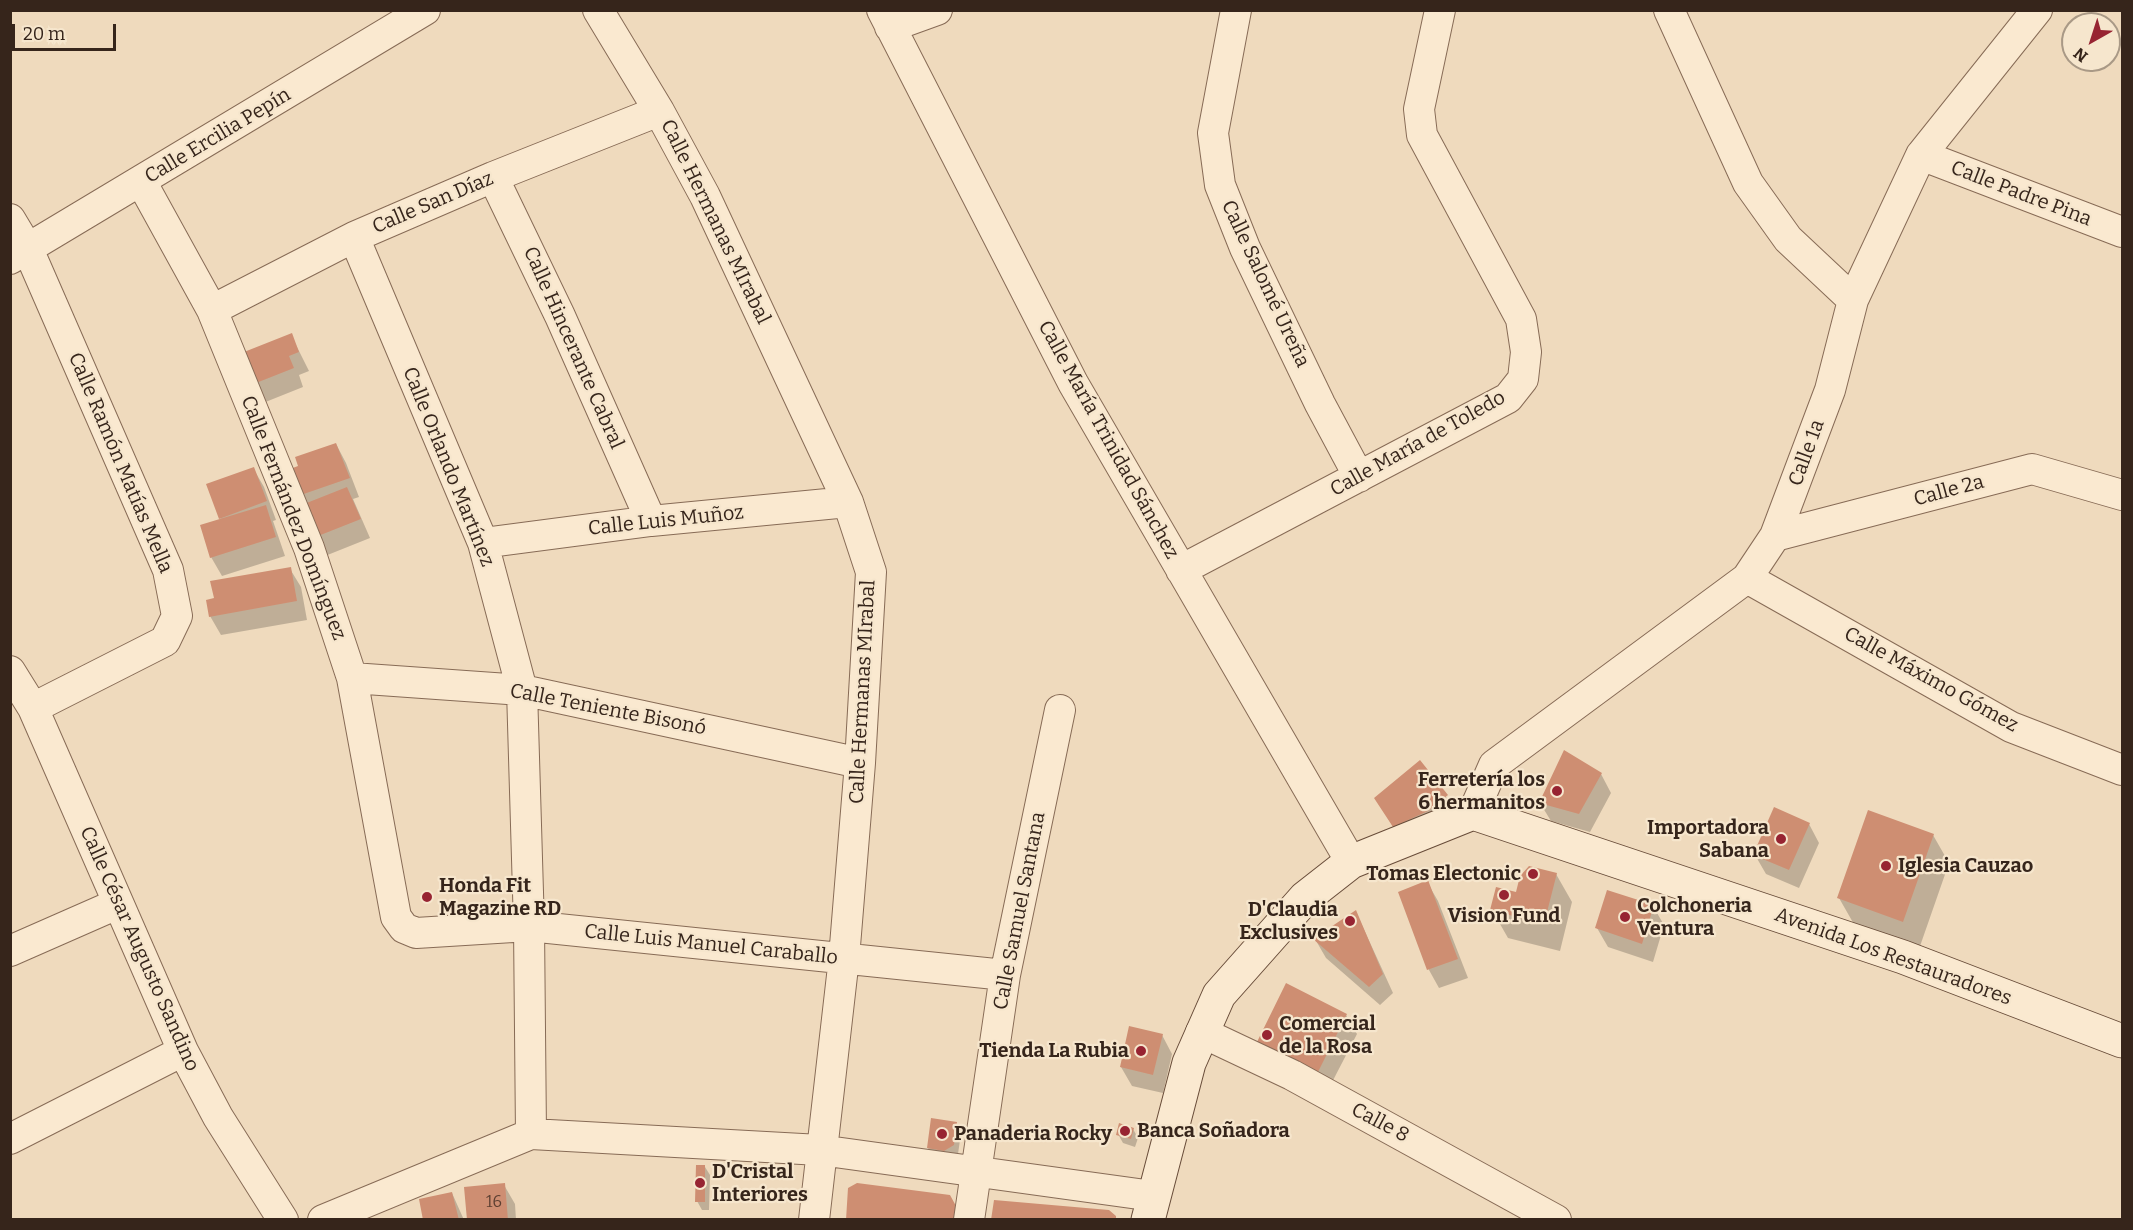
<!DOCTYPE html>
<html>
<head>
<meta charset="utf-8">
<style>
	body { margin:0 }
	#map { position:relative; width:2133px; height:1230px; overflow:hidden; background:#efdabd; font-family:Bitter,serif }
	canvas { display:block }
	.frame { position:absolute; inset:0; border:12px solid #36251b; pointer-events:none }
	.north { position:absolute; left:2061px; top:12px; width:60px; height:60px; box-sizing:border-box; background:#f6e6cd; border:2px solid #a99986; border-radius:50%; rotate:219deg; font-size:16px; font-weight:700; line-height:24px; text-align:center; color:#36251b }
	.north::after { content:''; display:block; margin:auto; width:21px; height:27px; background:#972432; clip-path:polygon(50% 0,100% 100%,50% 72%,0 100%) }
	.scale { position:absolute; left:12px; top:24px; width:104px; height:27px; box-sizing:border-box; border:3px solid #36251b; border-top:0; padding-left:8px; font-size:18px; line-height:21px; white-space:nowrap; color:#36251b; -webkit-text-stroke:4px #f6e6cd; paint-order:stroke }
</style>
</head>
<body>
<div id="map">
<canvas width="2133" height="1230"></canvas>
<div class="frame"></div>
<div class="north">N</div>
<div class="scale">20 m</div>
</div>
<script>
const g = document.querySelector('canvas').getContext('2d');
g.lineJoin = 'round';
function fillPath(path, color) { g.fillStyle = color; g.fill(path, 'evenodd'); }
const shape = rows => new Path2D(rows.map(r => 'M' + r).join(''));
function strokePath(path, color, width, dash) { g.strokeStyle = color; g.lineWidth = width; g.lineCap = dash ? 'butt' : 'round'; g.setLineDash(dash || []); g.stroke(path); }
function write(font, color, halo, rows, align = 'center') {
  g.font = font + ' Bitter,serif'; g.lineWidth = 4.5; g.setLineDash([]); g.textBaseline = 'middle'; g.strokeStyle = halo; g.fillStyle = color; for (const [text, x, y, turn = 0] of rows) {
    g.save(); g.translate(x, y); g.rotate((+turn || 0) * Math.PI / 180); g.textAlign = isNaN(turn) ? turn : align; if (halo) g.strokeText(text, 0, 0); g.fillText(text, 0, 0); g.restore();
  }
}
fillPath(shape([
	[291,335,309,371,299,375,303,387,263,403,252,384],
	[336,444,346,463,359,497,353,499,370,538,325,556,301,507,300,467],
	[253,468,264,487,276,520,273,521,285,556,222,576,211,557,221,520,208,485],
	[290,569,301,587,307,620,221,635,210,616],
	[1419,762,1452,805,1405,845,1387,817],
	[1601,774,1611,793,1590,832,1551,821,1540,803],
	[1809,824,1819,843,1799,888,1766,874,1755,855],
	[1933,835,1949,863,1919,949,1855,926,1839,898],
	[1556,874,1572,902,1560,951,1508,938,1492,910],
	[1427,882,1438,901,1468,978,1439,988,1429,970,1399,893],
	[1653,906,1664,925,1653,962,1608,947,1597,928],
	[1356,912,1393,993,1380,1005,1326,958,1315,939],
	[1346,1015,1357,1034,1328,1090,1270,1060],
	[1162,1035,1172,1054,1163,1093,1132,1086,1121,1067],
	[956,1124,961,1133,958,1154,933,1157,928,1148],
	[1133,1129,1138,1138,1135,1147,1123,1143,1118,1134],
	[705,1167,710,1175,709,1210,702,1210,697,1201],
	[504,1185,515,1204,516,1220,469,1220],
	[452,1193,464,1220,425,1220]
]), '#0003');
fillPath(shape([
	[292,333,299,352,289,356,294,368,251,385,239,354],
	[336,443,350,478,295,497,285,471,298,466,295,457],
	[254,467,267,501,219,519,206,484],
	[347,487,361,519,313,538,299,506],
	[266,505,276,537,210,558,200,525],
	[291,567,297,601,209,617,206,600,214,598,210,581],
	[1564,750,1602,773,1579,814,1539,803],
	[1420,760,1448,795,1428,811,1393,827,1374,798],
	[1774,807,1810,823,1789,870,1753,855],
	[1868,810,1934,834,1903,922,1837,898],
	[1529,866,1557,873,1544,924,1490,910,1496,887,1516,892,1520,876],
	[1428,880,1458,959,1427,970,1398,892],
	[1607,890,1654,905,1642,944,1595,928],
	[1356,910,1383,974,1369,987,1313,939],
	[1286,983,1347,1014,1318,1072,1257,1042],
	[1129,1026,1163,1034,1153,1075,1120,1067],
	[931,1118,957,1122,954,1145,944,1151,927,1148],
	[1119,1123,1134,1128,1131,1139,1116,1135],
	[696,1165,705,1165,705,1202,695,1202],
	[505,1183,508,1220,467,1220,464,1187],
	[857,1183,950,1195,956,1206,954,1220,846,1220,848,1188],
	[452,1192,459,1220,423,1220,419,1199],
	[994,1200,1109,1210,1116,1216,1116,1220,991,1220]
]), '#ce8e72');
const street = shape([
	[598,10,659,111,705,196,848,502,871,572,860,763,844,958,814,1220],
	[882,10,1073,383,1351,862],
	[1236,10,1213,133,1220,185,1245,248,1320,404,1359,477],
	[1669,10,1748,183,1788,239,1853,300],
	[890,27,937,10],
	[1921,155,2122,232],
	[493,177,560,316,651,521],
	[142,183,212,310,309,548,352,678,396,917,404,928,416,933,529,926,1005,975],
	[10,219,28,249,168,570,177,616,165,641,33,708],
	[354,237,483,543,522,690,529,926,531,1134],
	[10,259,425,10],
	[212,310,354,237,493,177,659,111],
	[1775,536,2032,469,2122,495],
	[483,543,651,521,848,502],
	[1181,570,1508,398,1523,379,1526,352,1521,319,1422,135,1419,109,1440,10],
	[1747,578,2011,727,2122,770],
	[10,671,33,708,183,1051,218,1117,283,1220],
	[352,678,522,690,860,763],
	[1473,813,1494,765,1747,578,1775,536,1830,390,1853,300,1921,155,2037,10],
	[10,951,117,904],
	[1201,1032,1292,1075,1556,1220],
	[10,1139,183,1051],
	[323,1220,531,1134,820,1150,1153,1196],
	[969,1220,1005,975,1060,710]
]);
const secondary = shape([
	[1148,1220,1189,1063,1219,995,1305,898,1351,862,1473,813,1903,957,2122,1041]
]);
strokePath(street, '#876b56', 32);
strokePath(secondary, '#684c39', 35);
strokePath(street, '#fae9d0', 30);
strokePath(secondary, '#fae9d0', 33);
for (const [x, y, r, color] of [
	[1557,791,6,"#972432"],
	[1781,839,6,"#972432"],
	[1886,866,6,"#972432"],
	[1533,874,6,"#972432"],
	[1504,895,6,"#972432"],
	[427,897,6,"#972432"],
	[1625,917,6,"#972432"],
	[1350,921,6,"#972432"],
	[1267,1035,6,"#972432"],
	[1141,1051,6,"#972432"],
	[1125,1131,6,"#972432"],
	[942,1134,6,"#972432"],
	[700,1183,6,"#972432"]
]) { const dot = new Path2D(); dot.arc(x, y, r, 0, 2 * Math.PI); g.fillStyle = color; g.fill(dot); strokePath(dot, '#f6e6cd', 2); }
write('16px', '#5c3f31', null, [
	["16",494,1203]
]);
write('20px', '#36251b', '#f6e6cd', [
	["Calle Ercilia Pepín",218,136,-31],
	["Calle Padre Pina",2021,194,21],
	["Calle San Díaz",433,203,-23],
	["Calle Hermanas MIrabal",715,222,64],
	["Calle Salomé Ureña",1265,284,65],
	["Calle Hincerante Cabral",573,348,66],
	["Calle María Trinidad Sánchez",1108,440,61],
	["Calle María de Toledo",1418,444,-29],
	["Calle 1a",1807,453,-70],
	["Calle Ramón Matías Mella",120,463,67],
	["Calle Orlando Martínez",448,467,68],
	["Calle 2a",1949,491,-15],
	["Calle Fernández Domínguez",293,518,69],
	["Calle Luis Muñoz",666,521,-6],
	["Calle Máximo Gómez",1931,680,29],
	["Calle Hermanas MIrabal",863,692,-87],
	["Calle Teniente Bisonó",608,710,11],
	["Calle Samuel Santana",1020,911,-79],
	["Calle Luis Manuel Caraballo",711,945,6],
	["Calle César Augusto Sandino",139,949,66],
	["Avenida Los Restauradores",1893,957,20],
	["Calle 8",1380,1123,28]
]);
write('bold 20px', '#36251b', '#f6e6cd', [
	["Ferretería los",1545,780,"right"],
	["6 hermanitos",1545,803,"right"],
	["Importadora",1769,828,"right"],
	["Sabana",1769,851,"right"],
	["Iglesia Cauzao",1898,866],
	["Tomas Electonic",1521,874,"right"],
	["Honda Fit",439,886],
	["Magazine RD",439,909],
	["Colchoneria",1637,906],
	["Ventura",1637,929],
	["D'Claudia",1338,910,"right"],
	["Exclusives",1338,933,"right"],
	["Vision Fund",1504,916,"center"],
	["Comercial",1279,1024],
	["de la Rosa",1279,1047],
	["Tienda La Rubia",1129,1051,"right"],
	["Banca Soñadora",1137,1131],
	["Panaderia Rocky",954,1134],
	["D'Cristal",712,1172],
	["Interiores",712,1195]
], 'left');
</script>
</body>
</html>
